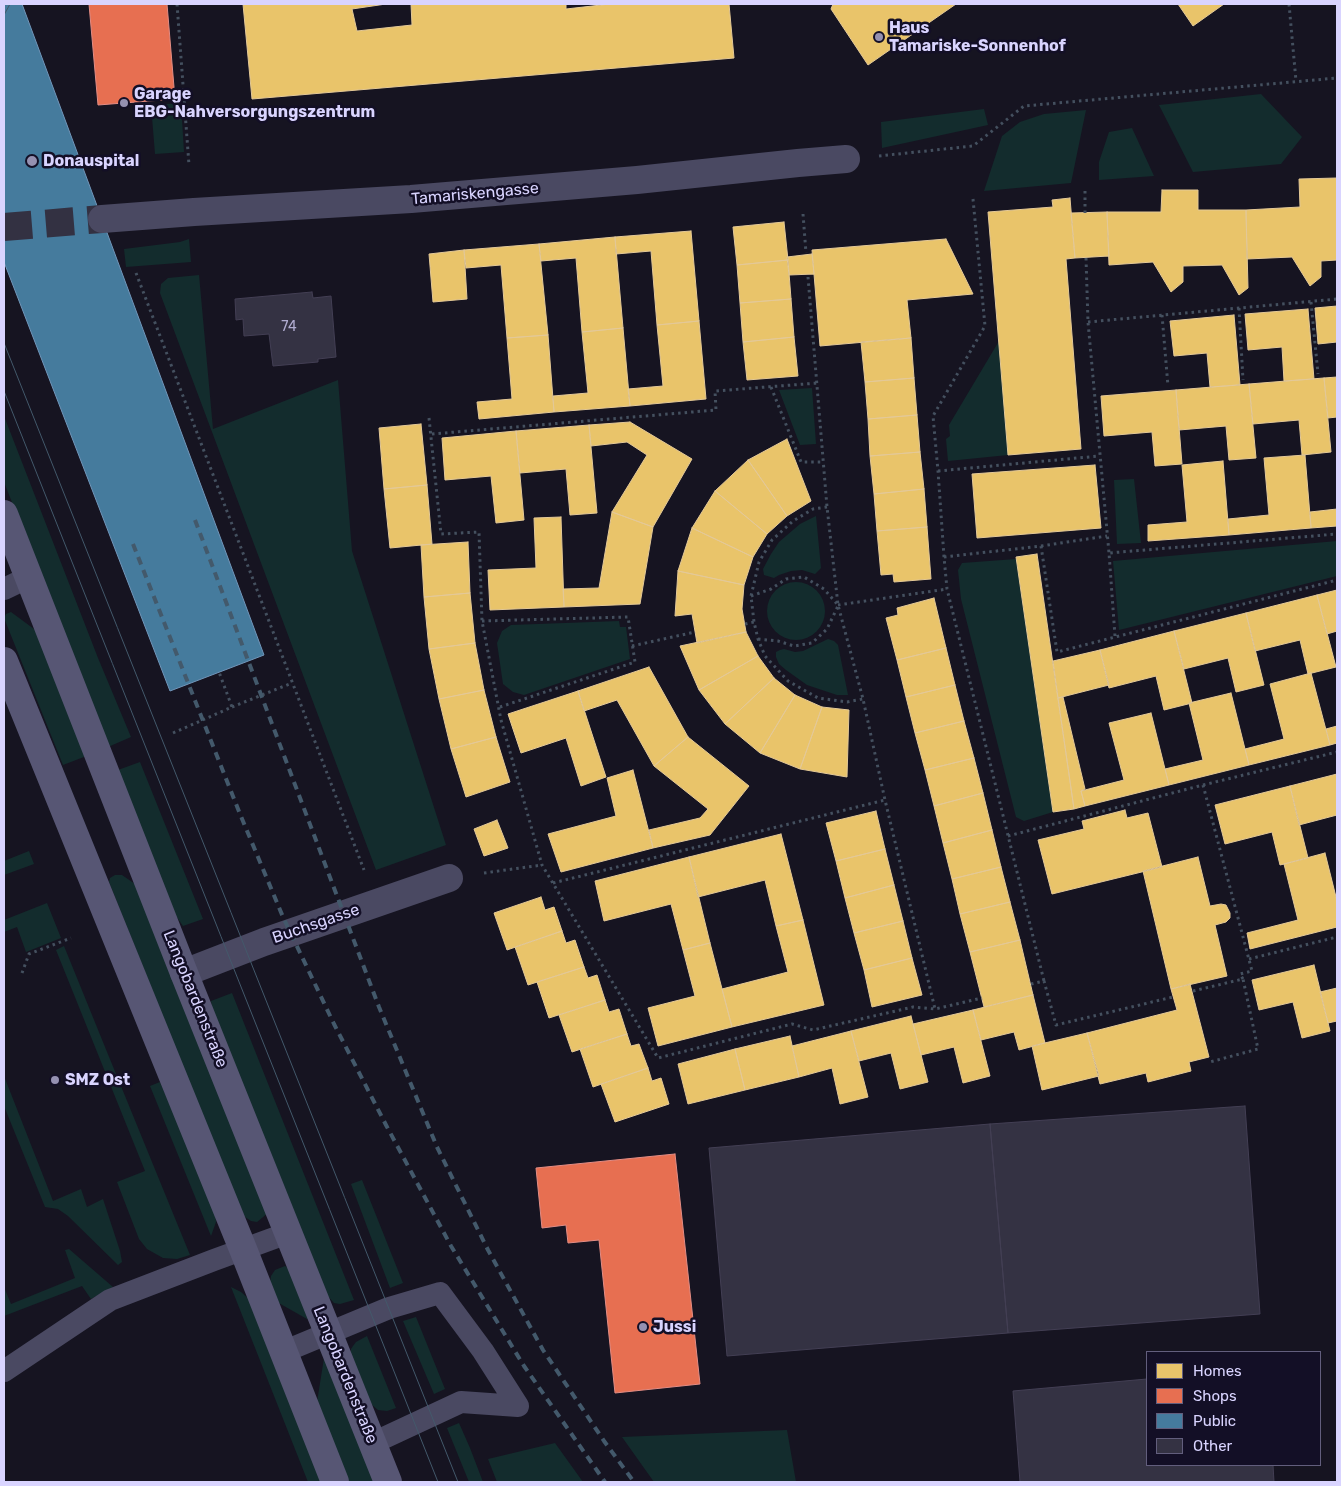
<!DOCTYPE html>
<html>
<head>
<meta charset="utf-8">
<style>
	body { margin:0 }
	#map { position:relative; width:1341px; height:1486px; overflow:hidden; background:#161421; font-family:Rubik,sans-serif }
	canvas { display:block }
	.frame { position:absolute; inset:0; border:5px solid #d9d4ff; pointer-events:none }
	.legend { position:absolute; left:1146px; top:1351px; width:175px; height:115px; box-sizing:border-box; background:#130f26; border:1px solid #625e7d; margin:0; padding:6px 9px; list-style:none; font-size:15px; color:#d9d4ff }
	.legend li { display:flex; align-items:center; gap:10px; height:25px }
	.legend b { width:25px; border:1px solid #625e7d }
</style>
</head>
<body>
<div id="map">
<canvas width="1341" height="1486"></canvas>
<div class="frame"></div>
<ul class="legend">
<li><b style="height:14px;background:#e9c46a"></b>Homes</li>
<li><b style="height:14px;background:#e76f51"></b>Shops</li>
<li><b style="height:14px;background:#457b9d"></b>Public</li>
<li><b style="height:14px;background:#343243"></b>Other</li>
</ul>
</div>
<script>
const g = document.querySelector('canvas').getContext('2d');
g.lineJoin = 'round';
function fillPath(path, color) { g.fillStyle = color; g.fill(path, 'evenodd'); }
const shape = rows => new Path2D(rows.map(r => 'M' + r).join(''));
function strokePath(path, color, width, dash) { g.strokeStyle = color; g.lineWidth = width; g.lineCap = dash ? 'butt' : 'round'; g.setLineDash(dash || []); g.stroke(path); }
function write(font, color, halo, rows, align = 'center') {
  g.font = font + ' Rubik,sans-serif'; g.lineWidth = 5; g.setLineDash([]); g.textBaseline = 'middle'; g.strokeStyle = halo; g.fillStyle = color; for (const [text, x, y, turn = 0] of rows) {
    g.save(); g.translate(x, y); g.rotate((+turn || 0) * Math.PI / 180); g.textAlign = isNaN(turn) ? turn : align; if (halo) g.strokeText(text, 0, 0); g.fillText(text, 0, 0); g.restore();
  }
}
fillPath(shape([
	[1261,94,1302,137,1281,164,1193,172,1159,105],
	[181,103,184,152,155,154,151,105],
	[984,109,988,125,882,148,881,122],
	[1086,110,1071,183,984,191,1002,136,1020,122,1044,114],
	[1132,128,1154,176,1099,180,1099,162,1109,132],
	[189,239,191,262,126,267,124,249,180,242],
	[199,275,213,429,338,380,352,551,446,845,376,870,160,293,161,284,168,278],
	[999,341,1008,455,948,461,946,439,950,436,949,425],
	[812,388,816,444,800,445,779,390],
	[4,416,98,658,131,737,108,747,4,482],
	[1134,479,1141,543,1117,544,1114,480],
	[816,516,821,568,815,574,802,570,791,571,779,575,774,578,764,575,763,569,771,554,779,542,800,524],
	[1337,541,1337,576,1119,630,1113,561],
	[1016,559,1053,812,1024,821,1016,817,961,599,958,570,962,563],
	'767 611a29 29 0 1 1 58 0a29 29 0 1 1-58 0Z',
	[11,612,34,629,41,638,89,755,63,765,4,618,6,614],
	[619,621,620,627,626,627,630,659,524,695,513,692,503,684,497,643,502,631,511,625],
	[828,639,834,641,838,645,848,695,837,695,807,685,786,670,779,664,776,657,776,652,780,650,784,649,795,652,803,651],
	[140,762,203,919,183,926,176,916,118,770],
	[29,851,34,864,4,875,4,861],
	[115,875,122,875,135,884,268,1213,257,1222,251,1221,245,1217,241,1212,109,882,110,878],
	[47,903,61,938,26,952,17,927,4,932,4,920],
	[64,946,105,1047,190,1255,177,1259,163,1258,147,1249,139,1239,117,1182,145,1171,56,950],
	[232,993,354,1300,340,1304,334,1303,326,1294,212,1007,211,1001],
	[4,1076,53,1201,81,1189,87,1207,103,1199,120,1251,122,1262,118,1265,68,1216,58,1209,45,1207,4,1106],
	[160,1082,215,1209,216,1222,211,1236,150,1086],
	[362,1180,403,1283,390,1288,351,1184],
	[69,1249,113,1287,91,1299,82,1286,4,1316,4,1287,11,1304,75,1278,65,1250],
	[285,1266,293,1271,313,1316,307,1319,277,1302,270,1283,271,1276,275,1270],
	[231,1287,241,1292,250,1300,324,1482,308,1482],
	[416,1317,445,1389,434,1394,403,1321],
	[367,1336,396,1408,387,1411,378,1410,371,1404,351,1357,351,1349,353,1346,356,1342],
	[324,1358,378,1482,349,1482,317,1402],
	[459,1423,470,1448,483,1482,469,1482,447,1428],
	[787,1430,796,1482,654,1482,622,1437],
	[555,1443,583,1482,497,1482,488,1459]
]), '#132c2d');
const homes = shape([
	[243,4,386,4,352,9,357,31,412,25,411,4,566,4,566,9,610,4,729,4,734,58,252,99,243,4],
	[833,4,956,4,868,65,831,9,833,4],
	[1178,4,1224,4,1193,26,1178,4],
	[1337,178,1337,260,1321,261,1321,277,1310,286,1292,257,1247,259,1246,210,1300,207,1299,179,1337,178],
	[1162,190,1198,190,1198,210,1246,210,1248,288,1239,295,1222,265,1183,266,1183,282,1171,292,1153,262,1109,265,1107,212,1161,212,1162,190],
	[1070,198,1075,258,1066,259,1081,449,1008,455,988,212,1053,207,1052,200,1070,198],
	[1107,212,1109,256,1075,258,1071,213,1107,212],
	[784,222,788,260,737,265,733,227,784,222],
	[691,231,699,321,657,325,651,251,616,254,615,237,691,231],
	[615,237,623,328,582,332,576,258,541,261,539,244,615,237],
	[946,239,973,294,907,300,911,338,820,346,812,250,946,239],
	[539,244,548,335,507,338,501,265,466,268,464,250,539,244],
	[464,250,467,299,433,302,429,254,464,250],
	[812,254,814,274,789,275,787,257,812,254],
	[788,260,791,299,740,303,737,265,788,260],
	[791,299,794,337,743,342,740,303,791,299],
	[1337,306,1337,342,1318,344,1315,308,1337,306],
	[1308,309,1314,379,1284,381,1282,347,1248,350,1245,314,1308,309],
	[1234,315,1240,385,1210,387,1207,353,1174,356,1170,321,1234,315],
	[699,321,706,399,630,406,628,389,663,386,657,325,699,321],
	[623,328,630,406,554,412,553,396,588,393,582,332,623,328],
	[548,335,554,412,479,419,477,402,512,399,507,338,548,335],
	[794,337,798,376,747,380,743,342,794,337],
	[911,338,914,378,865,382,861,342,911,338],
	[1337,377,1337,417,1328,418,1324,378,1337,377],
	[914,378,917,415,868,419,865,382,914,378],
	[1324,378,1331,452,1302,455,1299,420,1253,424,1249,384,1324,378],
	[1249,384,1256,458,1229,460,1226,426,1179,430,1176,390,1249,384],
	[1176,390,1182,464,1155,466,1152,432,1104,436,1101,396,1176,390],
	[917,415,920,452,870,456,868,419,917,415],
	[630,422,692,459,653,527,612,512,647,455,627,442,591,446,589,425,630,422],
	[421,424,427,485,384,489,379,428,421,424],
	[589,425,597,513,570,515,566,469,520,473,516,431,589,425],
	[516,431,524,520,496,523,491,476,445,480,442,438,516,431],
	[787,439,811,501,787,516,748,460,787,439],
	[920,452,924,489,874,494,870,456,920,452],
	[1305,455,1311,528,1229,535,1228,519,1269,515,1264,458,1305,455],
	[748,460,787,516,767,534,715,491,748,460],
	[1223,461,1229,535,1148,541,1148,525,1187,522,1182,465,1223,461],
	[1095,465,1101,528,977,538,972,474,1095,465],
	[427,485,432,544,390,548,384,489,427,485],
	[924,489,927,527,877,531,874,494,924,489],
	[715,491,767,534,753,557,692,528,715,491],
	[1337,509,1337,526,1311,528,1310,512,1337,509],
	[612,512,653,527,640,604,564,607,563,589,599,588,612,512],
	[561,517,564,607,490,610,488,570,536,568,534,518,561,517],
	[927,527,931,579,894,582,893,574,881,575,877,531,927,527],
	[692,528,753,557,744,585,678,571,692,528],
	[468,542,470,593,424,597,421,545,468,542],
	[1037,554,1074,809,1053,812,1016,557,1037,554],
	[678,571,744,585,742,609,746,632,697,643,692,614,675,616,678,571],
	[1337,590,1337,631,1327,634,1317,595,1337,590],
	[470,593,475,643,429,649,424,597,470,593],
	[1317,595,1336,667,1308,674,1300,640,1255,651,1246,613,1317,595],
	[934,598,946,648,897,660,886,618,898,615,897,608,934,598],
	[1246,613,1264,685,1236,692,1228,658,1184,669,1174,631,1246,613],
	[1174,631,1192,703,1164,710,1156,676,1109,688,1100,650,1174,631],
	[746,632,758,656,699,690,680,646,746,632],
	[475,643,484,690,439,699,429,649,475,643],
	[946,648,955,685,906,697,897,660,946,648],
	[1100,650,1109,685,1058,698,1053,661,1100,650],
	[758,656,774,678,725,724,699,690,758,656],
	[649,667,688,737,654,766,617,700,584,711,578,691,649,667],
	[1311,673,1330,745,1249,765,1245,749,1284,739,1270,684,1311,673],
	[774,678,795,695,760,753,725,724,774,678],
	[955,685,964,721,915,733,906,697,955,685],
	[484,690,496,737,451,749,439,699,484,690],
	[578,691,606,777,581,786,566,738,521,753,508,714,578,691],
	[1231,693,1249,765,1169,785,1165,769,1203,760,1189,703,1231,693],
	[795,695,822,707,800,769,760,753,795,695],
	[1063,697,1085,789,1081,791,1085,806,1074,809,1058,698,1063,697],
	[822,707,849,710,847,777,800,769,822,707],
	[1151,713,1169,785,1085,806,1081,791,1124,780,1109,723,1151,713],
	[964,721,974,758,925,770,915,733,964,721],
	[1337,726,1337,743,1330,745,1326,729,1337,726],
	[496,737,510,782,466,797,451,749,496,737],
	[688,737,749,786,710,835,653,848,649,830,700,818,708,809,654,766,688,737],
	[974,758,983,793,934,806,925,770,974,758],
	[633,770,653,848,561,872,548,834,616,816,607,778,633,770],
	[1337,774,1337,815,1299,825,1290,786,1337,774],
	[1290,786,1308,858,1280,865,1272,832,1225,844,1215,805,1290,786],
	[983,793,992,830,943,843,934,806,983,793],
	[1125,810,1127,818,1148,813,1162,867,1052,894,1038,840,1084,829,1082,821,1125,810],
	[876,811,885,849,836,861,826,823,876,811],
	[497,820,508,848,484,856,474,829,497,820],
	[992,830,1001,867,952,879,943,843,992,830],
	[781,834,803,920,776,926,765,880,698,897,689,857,781,834],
	[885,849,894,885,845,898,836,861,885,849],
	[1325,853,1337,901,1337,927,1250,949,1247,933,1298,920,1284,864,1325,853],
	[689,857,710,943,683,950,671,904,604,921,595,881,689,857],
	[1198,857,1210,906,1221,904,1226,905,1230,913,1230,918,1226,922,1215,925,1227,976,1171,989,1143,871,1198,857],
	[1001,867,1010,902,960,914,952,879,1001,867],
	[894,885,903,921,854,933,845,898,894,885],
	[541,897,545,910,554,907,562,931,507,950,494,913,541,897],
	[1010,902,1020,940,970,952,960,914,1010,902],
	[803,920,824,1005,732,1027,722,989,788,972,776,926,803,920],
	[903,921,912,958,864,970,854,933,903,921],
	[562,931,566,943,575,940,584,967,528,985,515,947,562,931],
	[1020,940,1033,995,984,1007,970,952,1020,940],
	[710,943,732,1027,658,1046,648,1008,695,996,683,950,710,943],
	[912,958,922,995,872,1007,864,970,912,958],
	[1314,965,1330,1031,1302,1038,1293,1002,1259,1010,1252,980,1314,965],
	[584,967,588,978,597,975,605,1000,549,1018,537,982,584,967],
	[1190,984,1209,1057,1189,1062,1191,1071,1148,1082,1146,1073,1100,1084,1087,1033,1177,1010,1171,989,1190,984],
	[1337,988,1337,1021,1328,1023,1320,992,1337,988],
	[1033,995,1045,1043,1019,1050,1014,1032,981,1040,973,1010,1033,995],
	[605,1000,609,1012,619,1009,627,1034,572,1052,559,1015,605,1000],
	[973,1010,990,1076,963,1083,954,1047,921,1055,913,1024,973,1010],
	[911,1016,928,1082,900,1089,891,1053,859,1061,851,1031,911,1016],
	[851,1031,868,1097,840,1104,832,1068,799,1077,792,1046,851,1031],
	[1087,1033,1099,1076,1042,1090,1032,1046,1087,1033],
	[627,1034,631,1046,639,1044,648,1068,593,1087,580,1049,627,1034],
	[790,1036,799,1077,745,1090,735,1049,790,1036],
	[735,1049,745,1090,688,1104,678,1064,735,1049],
	[648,1068,652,1081,661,1078,669,1104,615,1122,601,1084,648,1068]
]);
fillPath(homes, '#e9c46a');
strokePath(homes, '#e4c997', 1);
const shops = shape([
	[89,4,167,4,175,99,98,105,89,4],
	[675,1154,700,1384,615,1393,599,1240,568,1243,566,1225,542,1228,536,1168,675,1154]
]);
fillPath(shops, '#e76f51');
strokePath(shops, '#e38d85', 1);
const public = shape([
	[4,4,22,4,264,655,170,691,4,262,4,4]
]);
fillPath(public, '#457b9d');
strokePath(public, '#7196ba', 1);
const building = shape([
	[312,292,313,298,331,296,336,357,318,359,318,362,273,366,269,334,244,336,243,319,236,320,235,299,312,292],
	[1245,1106,1260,1314,1008,1333,990,1124,1245,1106],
	[990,1124,1008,1333,727,1356,709,1148,990,1124],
	[1147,1379,1147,1465,1273,1465,1274,1482,1020,1482,1013,1391,1147,1379]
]);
fillPath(building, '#343243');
strokePath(building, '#433f54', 1);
strokePath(shape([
	[4,227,102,219]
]), '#333142', 28, [28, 14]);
strokePath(shape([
	[177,4,189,165],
	[1289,4,1296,81],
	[879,156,973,146,1024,106,1337,78],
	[973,199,985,326,933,416,938,471,944,557,947,589,1044,981],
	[1085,213,1085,188],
	[803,214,806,253],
	[1086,258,1088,322,1109,553],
	[136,273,364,870],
	[808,277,827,507,838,605,863,699,885,800,935,1009],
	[1311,302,1318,374],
	[1239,308,1243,380],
	[1162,315,1168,386],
	[1088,322,1337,299],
	[771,387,801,462,824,462],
	[429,418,441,534,479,532,482,621,501,720,542,865,658,1058,792,1024,813,1030,913,1007,935,1009,982,998],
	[432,434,716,410,715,391,818,383],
	[938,471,1099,456],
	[827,507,813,509,793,521,772,540,759,562,751,596,754,622,758,639,765,656,788,681,818,698,847,702,863,699],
	[1041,546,1107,536],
	[944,557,1041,546,1057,652,1337,580],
	[751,596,771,589,786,579,804,577,824,589,838,605],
	[838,605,947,589],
	[482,621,628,617,635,662,500,707],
	[745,624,754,622],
	[1115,636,1109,553,1337,534],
	[758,639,778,641,794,646,812,643,827,629,838,606],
	[632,646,695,632],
	[232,707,292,683],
	[173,733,232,707,219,672],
	[1203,785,1337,752],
	[1008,836,1203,785,1252,971,1240,974,1243,979],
	[484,873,542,865],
	[553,883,885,800],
	[1249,959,1337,937],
	[22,973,29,954,71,938],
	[1031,984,1044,981,1056,1025,1173,997],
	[1193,991,1243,979,1258,1049,1210,1062]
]), '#44505f', 3, [2.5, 4]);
strokePath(shape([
	[4,589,29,577],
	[283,1352,389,1308,440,1293,483,1351,518,1406,461,1402,373,1443],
	[4,1371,110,1300,214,1260,288,1233]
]), '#4a4962', 22);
strokePath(shape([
	[102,219,194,212,411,199,637,180,798,163,846,159],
	[184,973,264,942,449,878]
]), '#4a4962', 28);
strokePath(shape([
	[4,514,184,973,388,1482],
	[4,661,243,1249,335,1482]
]), '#575674', 28);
strokePath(shape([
	[4,15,10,4],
	[4,343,458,1482],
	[4,391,438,1482]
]), '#43596b', 1);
strokePath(shape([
	[195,520,379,1007,437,1147,488,1250,543,1350,604,1441,634,1482],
	[133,544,240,814,283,917,334,1024,386,1125,451,1246,524,1366,605,1482]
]), '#43596b', 4, [8, 6]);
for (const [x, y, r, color] of [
	[879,37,5,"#9591b1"],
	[124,103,5,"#9591b1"],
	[32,161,6,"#9591b1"],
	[55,1080,5,"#9591b1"],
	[643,1327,5,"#9591b1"]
]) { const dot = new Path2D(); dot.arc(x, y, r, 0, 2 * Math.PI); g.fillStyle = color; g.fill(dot); strokePath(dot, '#130f26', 2); }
write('14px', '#b0acd0', null, [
	["74",289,327]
]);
write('bold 16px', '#d9d4ff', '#130f26', [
	["Haus",889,28],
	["Tamariske-Sonnenhof",889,46],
	["Garage",134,94],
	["EBG-Nahversorgungszentrum",134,112],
	["Donauspital",43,161],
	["SMZ Ost",65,1080],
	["Jussi",653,1327]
], 'left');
write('16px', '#d9d4ff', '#130f26', [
	["Tamariskengasse",475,194,-5],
	["Buchsgasse",316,924,-19],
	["Langobardenstraße",195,999,68],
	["Langobardenstraße",345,1375,68]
]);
</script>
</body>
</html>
